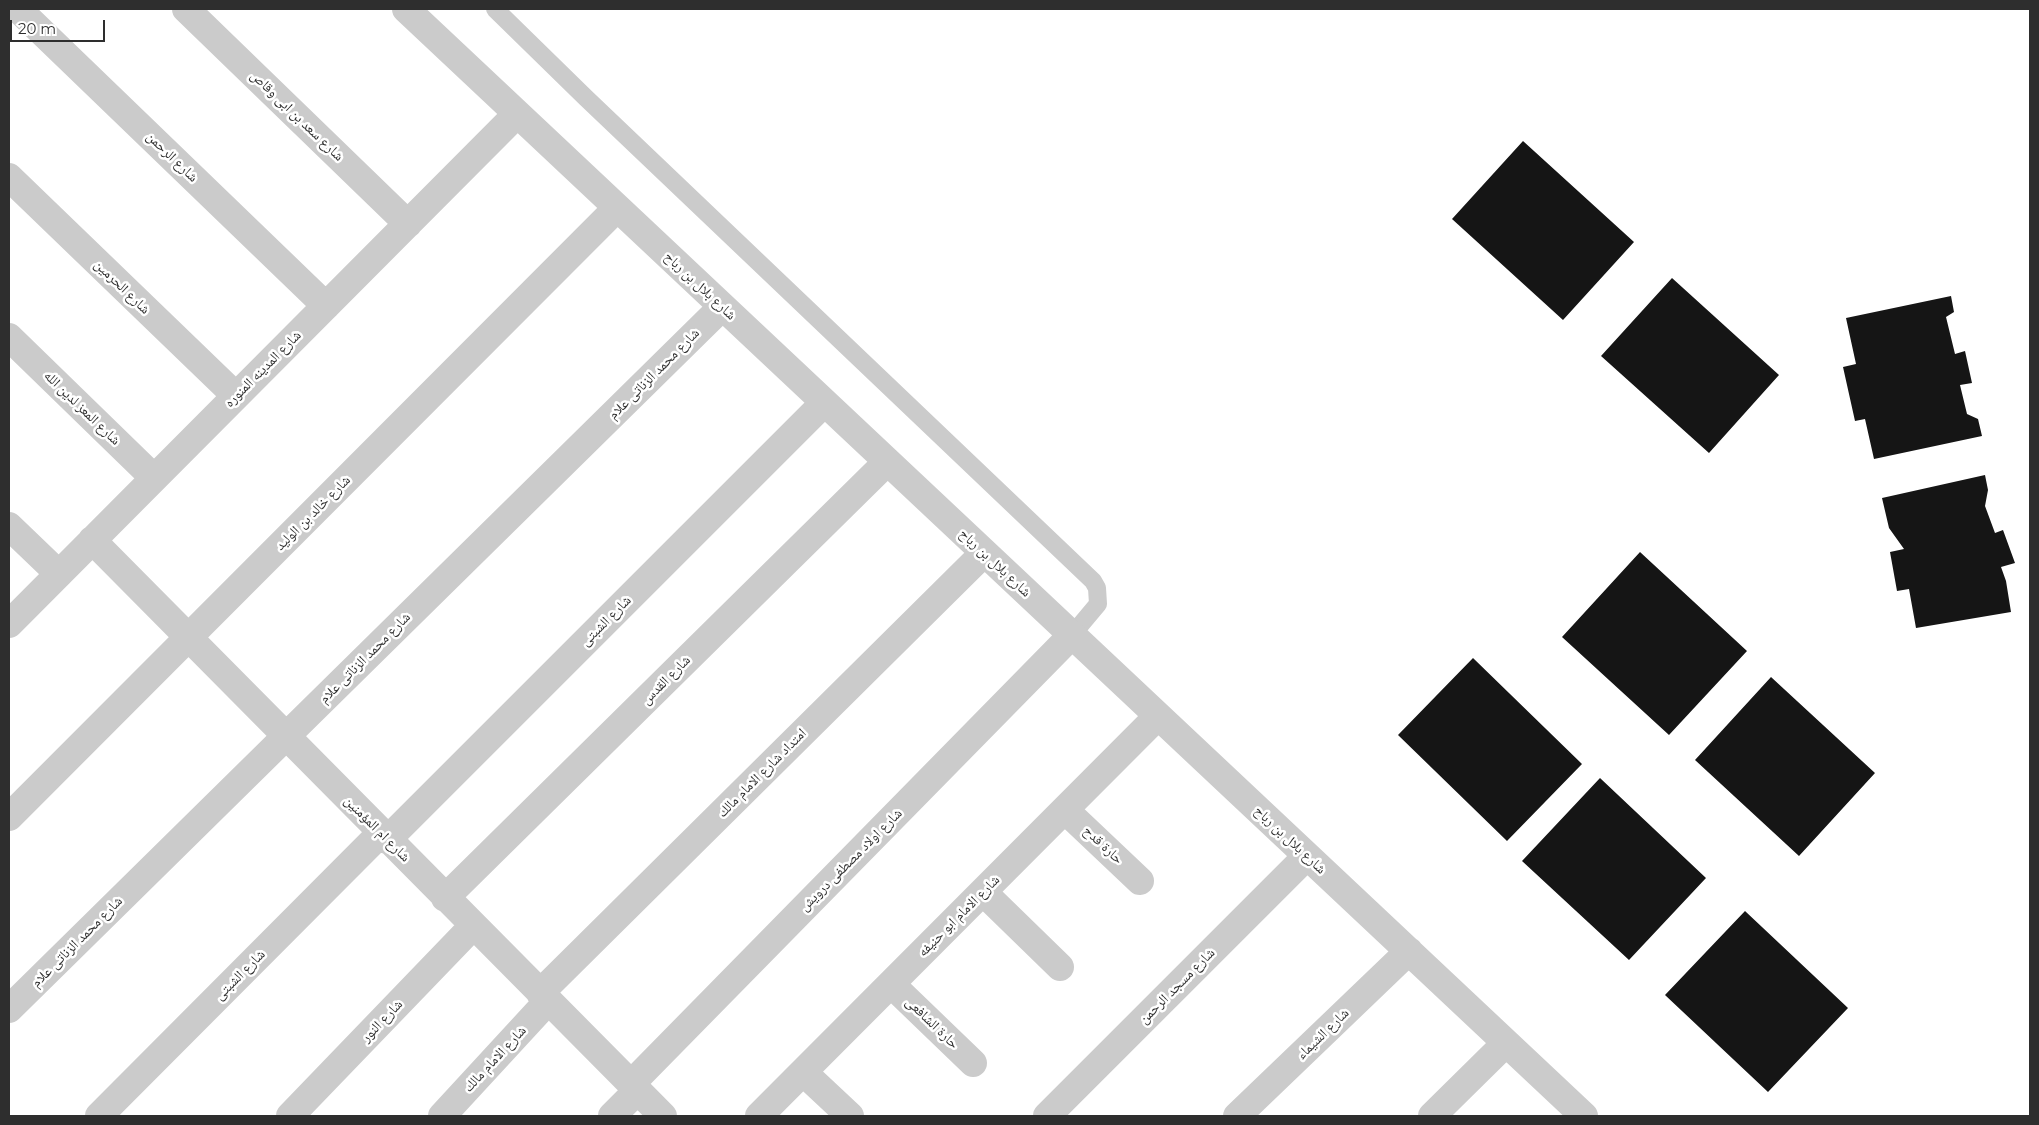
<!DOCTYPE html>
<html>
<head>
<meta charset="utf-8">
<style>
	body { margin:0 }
	#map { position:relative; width:2039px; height:1125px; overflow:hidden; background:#fff; font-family:Montserrat,sans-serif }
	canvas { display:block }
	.frame { position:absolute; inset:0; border:10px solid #2e2e2e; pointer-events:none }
	.scale { position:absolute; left:10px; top:20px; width:95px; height:22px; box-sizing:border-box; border:2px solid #2e2e2e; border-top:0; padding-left:6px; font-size:15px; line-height:18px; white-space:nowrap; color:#2e2e2e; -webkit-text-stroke:4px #fff; paint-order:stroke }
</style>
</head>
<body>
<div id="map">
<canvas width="2039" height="1125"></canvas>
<div class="frame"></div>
<div class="scale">20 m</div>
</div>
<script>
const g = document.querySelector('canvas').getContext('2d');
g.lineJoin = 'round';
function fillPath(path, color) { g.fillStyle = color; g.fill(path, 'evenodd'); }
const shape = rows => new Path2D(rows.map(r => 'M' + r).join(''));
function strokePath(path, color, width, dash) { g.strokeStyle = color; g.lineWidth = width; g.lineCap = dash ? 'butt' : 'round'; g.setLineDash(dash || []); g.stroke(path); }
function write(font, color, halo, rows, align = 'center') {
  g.font = font + ' Montserrat,"Noto Naskh Arabic",sans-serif'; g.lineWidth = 5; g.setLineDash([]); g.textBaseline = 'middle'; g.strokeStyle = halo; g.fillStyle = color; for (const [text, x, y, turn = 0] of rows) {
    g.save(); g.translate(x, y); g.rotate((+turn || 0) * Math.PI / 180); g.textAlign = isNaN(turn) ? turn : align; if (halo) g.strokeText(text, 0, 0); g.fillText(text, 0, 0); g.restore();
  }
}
fillPath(shape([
	[1523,141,1634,242,1563,320,1452,219],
	[1672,278,1779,375,1709,453,1601,356],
	[1951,296,1954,312,1946,317,1955,354,1965,351,1972,383,1960,385,1967,414,1978,419,1982,436,1874,459,1865,419,1855,421,1843,367,1856,364,1846,318],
	[1985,475,1988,490,1985,506,1995,533,2003,530,2015,563,2001,567,2006,581,2011,612,1916,628,1909,589,1897,591,1890,552,1904,549,1889,528,1882,498],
	[1640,552,1747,651,1669,735,1562,637],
	[1473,658,1582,764,1507,841,1398,735],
	[1771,677,1875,773,1799,856,1695,760],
	[1600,778,1706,878,1629,960,1522,861],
	[1745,911,1848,1008,1768,1092,1665,995]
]), '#151515');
strokePath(shape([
	[495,9,586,98,1093,581,1097,588,1098,604,1072,635]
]), '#cbcbcb', 18);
strokePath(shape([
	[18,9,326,306],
	[186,9,408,224],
	[406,9,1584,1116],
	[9,177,236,396],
	[9,337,154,478],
	[9,526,59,574],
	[92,540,663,1116],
	[9,624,517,114],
	[1065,810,1140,881],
	[9,817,617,208],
	[387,840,824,403],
	[983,892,1060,967],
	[445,898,887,462],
	[891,984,973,1063],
	[540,993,984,553],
	[9,1009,722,307],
	[803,1072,850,1116],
	[631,1084,1072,635],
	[99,1116,381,833],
	[290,1116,473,926],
	[442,1116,548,1001],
	[612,1116,637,1091],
	[759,1116,1158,716],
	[1047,1116,1307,856],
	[1237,1116,1409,951],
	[1432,1116,1506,1043]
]), '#cbcbcb', 28);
write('14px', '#2e2e2e', '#fff', [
	["شارع سعد بن ابى وقاص",297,116,44],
	["شارع الرحمن",172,157,44],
	["شارع بلال بن رباح",700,286,43],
	["شارع الحرمين",122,287,44],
	["شارع المدينه المنوره",263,369,-45],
	["شارع محمد الزناتى علام",654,374,-45],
	["شارع المعز لدين الله",82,408,44],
	["شارع خالد بن الوليد",313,513,-45],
	["شارع بلال بن رباح",995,563,43],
	["شارع الشبتى",606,621,-45],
	["شارع محمد الزناتى علام",365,658,-45],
	["شارع القدس",666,680,-45],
	["امتداد شارع الامام مالك",762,773,-45],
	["شارع ام المؤمنين",377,829,45],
	["شارع بلال بن رباح",1290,840,43],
	["حارة قدح",1103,845,43],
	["شارع اولاد مصطفى درويش",851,860,-45],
	["شارع الامام ابو حنيفه",959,916,-45],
	["شارع محمد الزناتى علام",77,942,-45],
	["شارع الشبتى",240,975,-45],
	["شارع مسجد الرحمن",1177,986,-45],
	["شارع النور",382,1021,-46],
	["حارة الشافعى",932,1023,44],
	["شارع الشيماء",1323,1034,-44],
	["شارع الامام مالك",495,1059,-47]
]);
</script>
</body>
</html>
